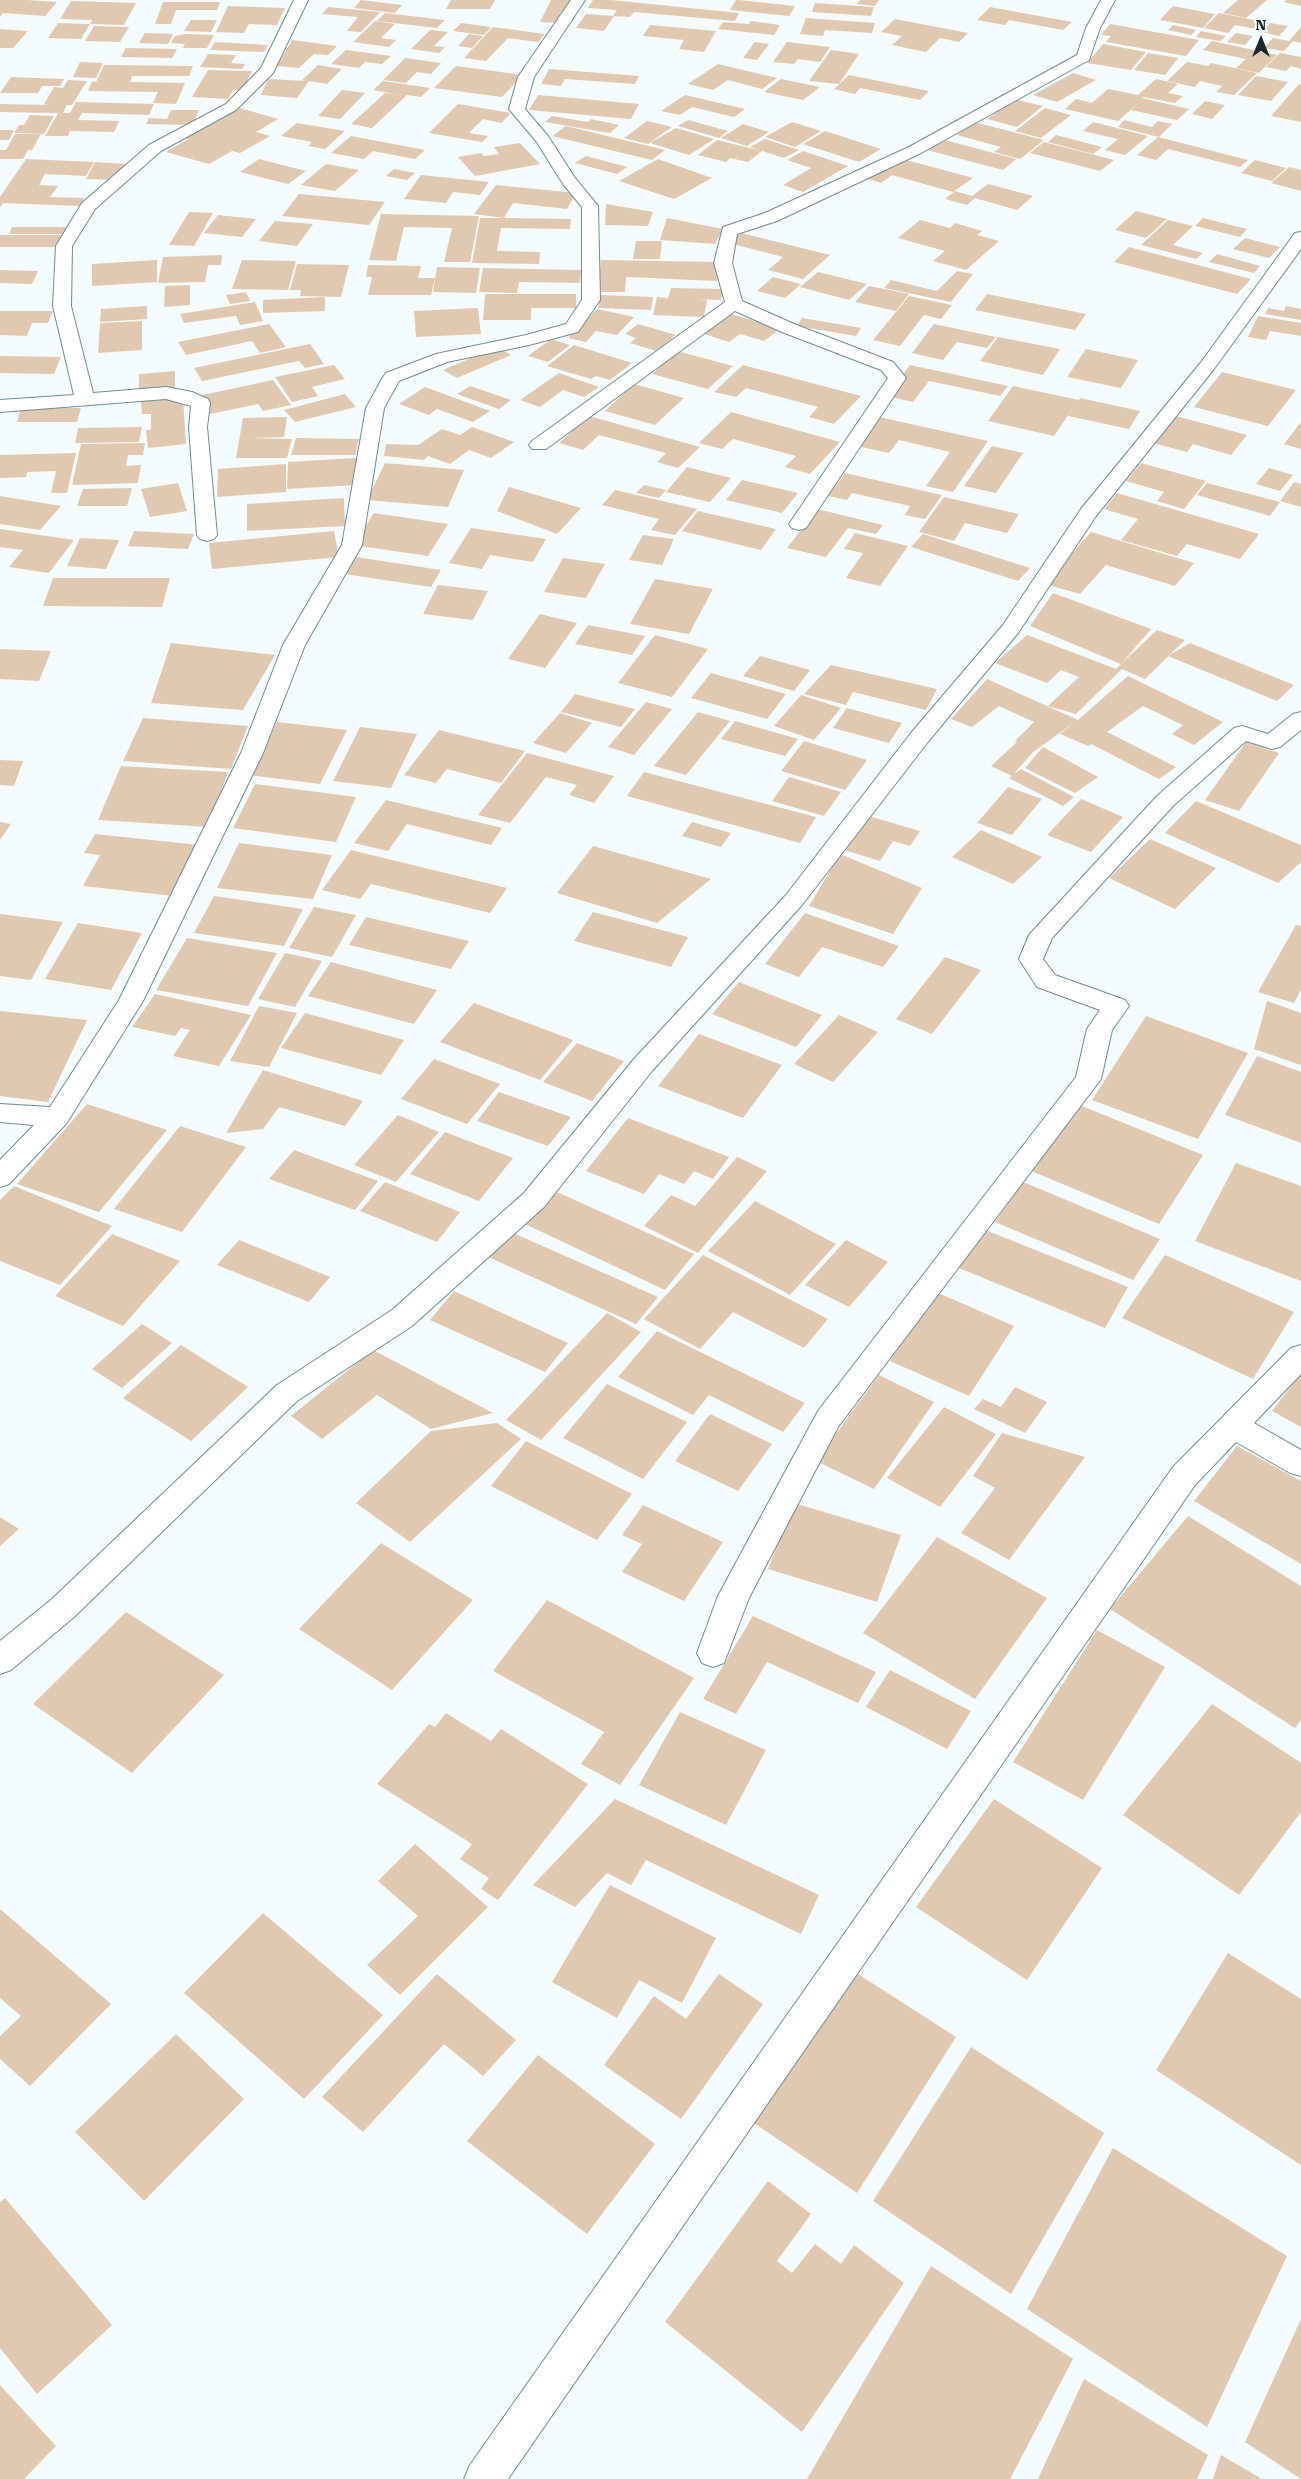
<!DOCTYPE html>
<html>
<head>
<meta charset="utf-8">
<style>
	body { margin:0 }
	#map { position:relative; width:1301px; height:2479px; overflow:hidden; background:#f4fbfd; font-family:"Roboto Serif",serif }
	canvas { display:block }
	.north { position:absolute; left:1236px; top:15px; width:50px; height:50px; -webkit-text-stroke:4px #f4fbfd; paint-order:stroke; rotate:0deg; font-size:14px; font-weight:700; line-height:20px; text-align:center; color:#19282b }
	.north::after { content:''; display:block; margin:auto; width:18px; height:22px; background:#19282b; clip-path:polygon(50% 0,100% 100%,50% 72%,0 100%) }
</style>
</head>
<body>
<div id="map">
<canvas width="1301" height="2479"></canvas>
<div class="north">N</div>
</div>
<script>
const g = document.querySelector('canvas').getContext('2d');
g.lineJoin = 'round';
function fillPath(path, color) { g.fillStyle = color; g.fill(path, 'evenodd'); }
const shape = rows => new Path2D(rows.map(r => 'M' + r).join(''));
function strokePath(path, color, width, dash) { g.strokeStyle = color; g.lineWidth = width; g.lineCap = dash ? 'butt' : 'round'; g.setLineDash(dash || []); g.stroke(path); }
fillPath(shape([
	[0,0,27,0,57,2,45,16,3,13,0,17],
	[361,0,402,5,395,13,354,8],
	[451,0,495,0,490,9,446,9],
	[551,0,571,0,560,23,540,22],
	[593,0,611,0,739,13,735,21,634,12,630,17,613,16,617,10,588,8],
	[736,0,739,0,795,6,789,16,730,10],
	[860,0,879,0,875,6,857,4],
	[1238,0,1267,0,1246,18,1223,13],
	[1286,0,1301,0,1301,6,1284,2],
	[71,1,136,3,124,25,90,24,92,20,60,19],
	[163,2,220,2,217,10,176,10,171,24,155,24],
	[815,3,874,7,871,16,812,12],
	[228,6,285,8,277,25,249,24,244,33,216,32],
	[1173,6,1215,14,1203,28,1160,20],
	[328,7,380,12,361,32,347,31,358,17,322,14],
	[990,7,1072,22,1063,30,1009,20,1005,25,977,20],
	[385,13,445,20,437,28,377,21],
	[1219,13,1249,19,1268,23,1261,30,1235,25,1228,33,1204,28],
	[586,14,614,16,604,31,576,28],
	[806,18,875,23,872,33,825,30,823,36,800,34],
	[895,19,968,33,959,42,940,38,926,52,892,45,902,36,881,32],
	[191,20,217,20,211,32,184,31],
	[375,21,395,24,381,38,396,40,389,47,353,42],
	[750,21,780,25,774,35,718,29,723,22,749,24],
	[58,23,90,24,81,39,48,38],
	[461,23,491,27,484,35,453,31],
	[1270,23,1288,26,1279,36,1262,32],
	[1110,24,1199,40,1186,56,1106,42,1111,36,1101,35],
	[650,25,716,31,704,52,679,49,684,40,643,36],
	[1173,25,1196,30,1191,35,1168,30],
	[94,26,129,27,120,42,85,41],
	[493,27,545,34,538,42,508,38,486,61,464,58],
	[1301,27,1301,43,1293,41,1284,51,1264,48,1273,38,1289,41],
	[0,29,28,31,13,48,0,48],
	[430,30,448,32,434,46,445,47,439,53,411,49],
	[1201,31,1226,36,1220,41,1196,37],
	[145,33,173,34,168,44,139,43],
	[1236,33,1253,36,1245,45,1227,42],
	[186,34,214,35,207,48,183,48,185,44,171,43,175,36],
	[469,34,483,36,472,48,458,46],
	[292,40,337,46,328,55,314,54,299,68,277,66],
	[1212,41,1277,55,1259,73,1236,68,1246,59,1203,50],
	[215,42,268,45,264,52,210,50],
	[755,42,769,44,757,60,743,58],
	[787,42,830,47,820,62,798,59,794,64,773,62],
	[1103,44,1146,52,1131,70,1087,63],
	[126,48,177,49,172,58,121,57],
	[346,50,391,56,382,64,365,62,359,68,331,64],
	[831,50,859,54,839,84,809,81],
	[1148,53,1178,58,1165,75,1134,70],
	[1280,53,1301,57,1301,69,1291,66,1286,71,1266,67],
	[208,54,236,55,231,63,245,64,242,69,200,67],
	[405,58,441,63,431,74,417,72,406,83,383,80],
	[80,62,103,63,96,78,73,77],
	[1187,62,1208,66,1211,63,1257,73,1234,95,1216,92,1222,86,1200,81,1195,87,1167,81],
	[718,64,777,78,762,89,728,80,713,90,688,84],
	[104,65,193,66,189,76,132,76,130,82,185,83,176,104,153,103,158,92,88,91,92,81,96,82],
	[318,65,342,69,327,84,309,81,297,98,261,95,268,79,307,81,302,80],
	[456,66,523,75,502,97,434,88],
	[549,69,639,76,635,84,565,79,561,86,541,84],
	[208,70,252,71,242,91,233,90,228,99,192,97],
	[1073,73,1096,80,1057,102,1033,95],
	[849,75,929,91,920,100,860,88,855,94,834,89],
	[1256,76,1288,82,1271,101,1238,95],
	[11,77,64,79,60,86,42,86,38,93,0,93],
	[781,79,820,87,803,100,764,92],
	[1156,79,1178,84,1168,93,1183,96,1175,103,1144,97,1142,98,1189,109,1177,120,1131,110,1137,104,1118,121,1065,109,1076,99,1092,103,1108,89,1138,95],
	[68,80,87,81,72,105,67,105,63,113,70,113,76,102,154,104,149,115,82,113,78,120,119,121,114,132,70,131,68,136,45,136,58,113,0,112,0,104,49,105,44,104,54,87,63,88],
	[383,81,430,88,421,97,407,95,372,128,351,124,385,93,399,95,373,90],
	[1299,84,1301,85,1301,122,1271,116],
	[342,90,365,93,340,119,318,116],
	[538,95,639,104,631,119,529,110],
	[685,95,745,109,734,117,692,107,680,115,661,111],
	[1014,99,1043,106,1017,127,987,119],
	[1205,101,1225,105,1212,119,1192,114],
	[458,104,511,113,501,123,483,119,469,133,488,136,482,142,429,133],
	[240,108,278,119,256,132,270,136,240,153,232,151,209,164,166,152,188,139,186,138],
	[1045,108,1071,115,1041,138,1015,131],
	[171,110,199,110,193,125,146,124,149,118,167,119],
	[30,115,54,116,44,134,14,133,19,125,24,125],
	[552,116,588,122,591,119,619,125,610,133,545,122],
	[688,120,728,131,719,138,678,126],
	[1124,120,1152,127,1158,121,1172,124,1159,137,1118,127],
	[647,121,672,127,648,144,624,138],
	[792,122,821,131,795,147,765,137],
	[974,122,1044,140,1020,159,994,152,1001,147,957,135],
	[1093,122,1117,128,1148,136,1125,155,1105,150,1118,139,1083,131],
	[297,123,345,131,325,149,308,146,312,142,281,136],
	[743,124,769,132,747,146,721,138],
	[566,126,665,150,652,160,552,136],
	[676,128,714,139,689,155,650,143],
	[0,130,14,130,9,140,0,140],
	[825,131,881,149,859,162,803,144],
	[15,134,41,134,32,150,28,150,23,159,0,159,0,150,6,150],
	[1056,135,1102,147,1093,154,1048,142],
	[351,136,425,150,415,159,373,151,364,159,331,153],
	[1158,137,1248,160,1240,167,1168,149,1156,160,1137,155],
	[765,139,799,150,784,158,750,147],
	[941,139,1016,159,1003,170,927,150],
	[717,140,762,151,748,162,730,158,726,162,698,155],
	[1044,142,1114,160,1100,171,1030,153],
	[520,143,540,164,475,176,458,157,481,153,484,156,499,154,494,147],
	[803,151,848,166,803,192,783,185,811,168,787,160],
	[586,156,627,167,617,174,575,163],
	[899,158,973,178,953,192,892,175,881,183,868,179],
	[26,159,94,162,86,176,45,174,39,185,58,186,50,197,84,198,80,206,3,203,0,207,0,197],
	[259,159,306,171,288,184,240,172],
	[658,159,712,178,674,199,619,181],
	[1255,160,1286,168,1272,181,1241,173],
	[95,162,126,164,117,180,86,179],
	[326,164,359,170,335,191,301,185],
	[1289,167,1301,170,1301,191,1271,183],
	[394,169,415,173,407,180,386,176],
	[421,175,489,182,480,195,453,192,446,203,404,199],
	[988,184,1033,196,1017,210,975,198,967,205,945,199,955,191,972,196],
	[496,185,576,193,567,209,513,203,504,218,474,214],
	[299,194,385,202,369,225,282,216],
	[606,204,653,212,648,226,605,225],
	[1136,211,1167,219,1146,238,1115,230],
	[189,212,213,213,194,246,169,245],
	[381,214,479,216,470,262,444,262,452,228,404,227,396,261,369,260],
	[218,215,256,219,242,237,204,233],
	[480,218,507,218,571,219,570,229,501,228,497,251,540,252,539,264,472,263],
	[667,218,723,229,715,244,660,240],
	[1203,218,1247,229,1240,237,1195,226],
	[920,220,950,228,955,223,982,231,977,235,999,241,966,270,933,261,945,251,898,238],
	[1168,220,1193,226,1173,245,1203,253,1196,259,1141,245],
	[275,221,313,224,297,246,259,241],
	[12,227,68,227,65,234,9,234],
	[741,233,830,255,803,279,768,270,783,257,729,243],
	[0,235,64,235,60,247,0,247],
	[1245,238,1280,247,1269,258,1233,249],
	[636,241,662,241,660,259,633,259],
	[1129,247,1251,279,1237,294,1114,262],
	[1217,254,1260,266,1254,273,1209,262],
	[222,255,221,265,208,265,205,282,158,283,163,257],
	[157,260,157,282,92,286,92,264],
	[242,260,296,261,288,290,232,289],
	[601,260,717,262,717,281,626,277,625,292,598,292],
	[297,264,349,265,341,297,300,296,301,290,290,290],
	[368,265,421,266,418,278,435,278,431,295,368,295,372,277,366,277],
	[437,267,480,268,476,293,433,292],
	[483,268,581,270,580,283,519,282,517,293,479,292],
	[0,270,38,271,32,284,0,283],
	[957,271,973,274,951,302,884,288,891,280,937,291],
	[818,272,867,284,849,300,800,287],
	[773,277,801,284,785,298,757,291],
	[190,285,190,305,164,307,165,286],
	[869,286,909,294,896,311,855,302],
	[671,288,723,289,721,300,696,299,707,300,704,317,653,315,657,297,668,298],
	[246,292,250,301,230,304,226,295],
	[485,294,576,294,576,308,531,308,531,320,483,320],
	[987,294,1086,314,1075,330,975,310],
	[601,295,653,297,651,310,598,308],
	[909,296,952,305,941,319,924,315,900,346,873,340],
	[325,297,325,311,263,313,263,300],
	[255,302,263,321,240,325,236,316,184,323,180,314],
	[147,306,147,319,100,322,101,309],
	[1286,306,1301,309,1301,320,1265,314,1268,308,1284,311],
	[478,308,481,334,416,337,414,311],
	[597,309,634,317,617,335,596,331,586,342,568,338],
	[0,311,53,311,48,323,32,323,27,336,0,335],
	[729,313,780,329,764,341,740,334,729,342,701,333],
	[1258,316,1301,323,1301,336,1270,331,1266,340,1248,337],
	[802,318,861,328,856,336,797,326],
	[142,321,142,350,98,353,100,323],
	[269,324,286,347,260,353,252,341,186,355,178,342],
	[638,324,676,335,656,351,630,343,636,338,625,334],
	[934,324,996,337,987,348,957,342,943,360,912,353],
	[998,337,1060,349,1043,375,980,361],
	[551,339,570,345,548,362,528,356],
	[310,344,324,364,305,368,299,361,202,381,194,368],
	[574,345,632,363,610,380,596,376,591,379,547,366],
	[497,347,511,355,457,378,443,370],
	[1086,349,1138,360,1121,388,1067,377],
	[677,351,733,366,708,389,652,374],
	[0,356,61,357,54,374,0,373],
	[334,365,345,379,312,387,318,396,292,402,275,377],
	[743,365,861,396,834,424,809,417,818,407,746,388,736,397,714,392],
	[910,365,1008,386,1000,396,929,381,913,402,886,396],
	[175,371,175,388,139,390,139,374],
	[1222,372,1296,390,1268,426,1194,407],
	[559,373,599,387,584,397,563,390,540,407,520,400],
	[273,380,291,405,263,411,258,404,210,414,198,396],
	[634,384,684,398,655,425,605,411],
	[470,386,511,400,499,409,457,394],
	[1013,386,1079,400,1080,398,1140,411,1129,429,1068,416,1077,402,1054,436,988,421],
	[425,387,490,411,473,422,437,409,429,415,399,404],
	[345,394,356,407,295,422,284,410],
	[183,398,186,444,148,448,146,430,151,430,151,414,142,414,141,401],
	[21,408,81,408,77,422,17,422],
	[731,412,840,442,810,474,785,467,796,456,733,439,722,449,699,443],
	[589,416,700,447,678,468,657,462,666,453,599,435,583,450,559,443],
	[1176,416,1247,435,1231,455,1193,444,1187,452,1153,443],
	[287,417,284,437,250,438,292,439,287,458,236,458,243,418],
	[879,417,988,441,953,492,926,486,950,452,899,440,889,453,857,446],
	[1301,422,1301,449,1284,444],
	[142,427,139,442,75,443,78,428],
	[472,427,514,442,491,458,469,450,450,464,428,456,424,460,384,456,386,444,418,445,442,429,460,435],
	[296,438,359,439,355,455,291,455],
	[145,443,143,455,128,455,126,466,141,465,138,483,72,485,81,444],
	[992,446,1023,453,996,493,964,486],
	[76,453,67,493,51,493,56,471,27,472,26,477,0,478,0,455],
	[356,458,356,485,287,489,288,462],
	[385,463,464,470,448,507,367,500],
	[1141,463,1206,481,1184,509,1157,501,1164,492,1126,481],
	[286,464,286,492,217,497,218,469],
	[687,467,731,478,710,502,666,492],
	[1269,468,1293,475,1280,491,1256,484],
	[845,473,893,484,942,495,925,519,905,515,910,506,852,493,847,500,828,496],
	[742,480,798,493,782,513,726,500],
	[1294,482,1301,484,1301,507,1280,501],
	[178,483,187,511,150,517,141,489],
	[1207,483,1280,502,1270,516,1197,495],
	[644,485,666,490,659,498,636,493],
	[509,487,581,508,557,534,497,511],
	[132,488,127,506,77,506,83,489],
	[615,490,697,509,675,535,651,530,659,519,602,505],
	[1117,493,1259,534,1240,559,1187,544,1177,556,1121,540,1138,519,1104,509],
	[0,496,61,506,40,530,0,524],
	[944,497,1019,514,1007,533,965,523,954,541,919,532],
	[344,498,345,526,247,531,247,504],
	[817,509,883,525,876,534,848,528,826,557,787,548],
	[698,511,776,529,761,550,682,531],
	[374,513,448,524,428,556,353,545],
	[471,528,546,539,533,562,490,555,482,569,449,563],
	[0,529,74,540,49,573,9,567,23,550,0,547],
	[134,531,194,534,188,549,128,546],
	[334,531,339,557,212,569,209,543],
	[1091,532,1194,563,1175,586,1106,565,1080,594,1045,584],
	[855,533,908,546,880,586,846,578,863,553,844,549],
	[923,534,1030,568,1018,581,911,547],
	[643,535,674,539,662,565,629,560],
	[80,538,119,540,106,569,67,566],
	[356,557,441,570,431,587,344,574],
	[563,558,605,564,586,598,544,592],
	[53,578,170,578,162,607,43,606],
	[655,579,713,589,689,634,630,624],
	[438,585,488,591,473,620,423,614],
	[1053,593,1151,629,1122,663,1157,630,1185,640,1145,679,1122,669,1076,714,1048,706,1079,677,1061,670,1047,683,995,663,1027,635,1116,669,1121,664,1030,626],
	[540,614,577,623,545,668,508,659],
	[588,625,645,636,632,655,575,644],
	[655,635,708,649,672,697,618,683],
	[171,643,275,655,243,710,151,703],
	[1190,643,1294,685,1277,701,1168,656],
	[0,649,51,651,39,681,0,679],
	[760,656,810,670,794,691,743,676],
	[831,665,937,689,926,710,853,692,846,705,804,694],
	[711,673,786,694,767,719,691,698],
	[1128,676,1223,722,1194,745,1172,734,1183,725,1143,706,1107,732,1176,767,1159,779,1091,744,1088,746,1060,734,1075,722,1033,752,1012,776,991,766,1017,742,1015,741,1034,722,999,706,972,727,951,719,987,679,1078,720],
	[575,694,635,709,621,727,561,712],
	[801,695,841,708,814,740,774,726],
	[646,702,672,709,634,755,608,747],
	[847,708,902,723,889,743,833,728],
	[698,712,730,721,686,775,654,766],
	[560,713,592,723,566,753,533,743],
	[143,718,248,726,231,769,123,761],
	[735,721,798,739,785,756,721,739],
	[277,722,347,730,320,784,249,775],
	[360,727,417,734,391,788,333,781],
	[439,730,525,751,501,783,447,769,436,783,404,775],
	[804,741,867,760,845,790,781,771],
	[1246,742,1279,753,1239,811,1205,800],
	[1043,747,1098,777,1075,793,1025,768],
	[527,753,614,776,594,803,569,795,577,785,546,777,510,823,478,815],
	[0,760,23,761,14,786,0,785],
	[121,766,228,772,208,827,98,820],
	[1021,769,1074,797,1063,806,1009,778],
	[644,772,816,817,800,843,627,796],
	[789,777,841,792,824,816,772,801],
	[255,784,356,797,336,842,233,828],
	[1008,787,1042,799,1012,835,977,823],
	[1081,799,1123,817,1091,852,1047,835],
	[386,800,502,828,491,845,407,824,388,851,354,843],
	[1196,801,1301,845,1301,862,1278,883,1165,833],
	[865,815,920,831,910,846,893,841,880,861,841,849],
	[0,822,11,824,0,840],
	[692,822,731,833,721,847,682,836],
	[981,830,1042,857,1013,884,952,857],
	[95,834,199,845,174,896,83,886,100,855,84,853],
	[1150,839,1216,868,1175,909,1109,878],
	[239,843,332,855,313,899,217,888],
	[593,846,711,879,657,923,557,893],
	[351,850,507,888,490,913,371,884,360,899,322,890],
	[840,854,922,888,893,934,809,906],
	[214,896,303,909,284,946,194,933],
	[314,907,356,915,332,957,289,948],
	[593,912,688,937,671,967,574,941],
	[805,913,899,946,883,967,822,947,799,977,765,964],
	[0,914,63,922,31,980,0,976],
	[366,917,469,941,451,969,349,945],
	[78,923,142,933,111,990,45,979],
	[1296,925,1301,926,1301,990,1294,1003,1258,992],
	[187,938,277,953,248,1006,156,990],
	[285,953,322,961,295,1007,258,999],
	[945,957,981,970,932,1034,896,1019],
	[331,962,437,990,414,1024,308,996],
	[739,982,822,1015,796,1047,712,1014],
	[155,994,251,1015,219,1066,173,1056,190,1030,181,1028,175,1036,132,1027],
	[1267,1001,1301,1013,1301,1065,1254,1049],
	[474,1003,573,1040,540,1080,440,1042],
	[259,1006,297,1013,269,1067,230,1061],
	[0,1011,87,1020,48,1102,0,1096],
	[305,1013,404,1040,381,1075,281,1048],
	[839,1015,878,1032,833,1082,794,1064],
	[1146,1016,1248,1053,1198,1139,1092,1100],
	[699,1034,782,1065,743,1118,658,1086],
	[577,1043,624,1061,592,1101,543,1082],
	[1257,1056,1301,1072,1301,1143,1225,1115],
	[434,1059,500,1084,467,1124,401,1099],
	[263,1070,363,1101,345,1126,279,1107,263,1129,226,1133],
	[499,1092,571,1117,548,1146,477,1121],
	[87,1104,167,1130,99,1212,17,1184],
	[1077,1104,1203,1155,1159,1224,1031,1171],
	[398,1115,439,1132,396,1182,354,1165],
	[628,1118,729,1157,713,1179,694,1171,684,1184,659,1174,644,1194,586,1171],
	[180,1126,246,1147,182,1232,114,1209],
	[445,1132,513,1158,479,1201,410,1174],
	[294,1150,378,1181,355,1210,269,1179],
	[737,1157,767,1171,698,1253,644,1226,671,1195,695,1206],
	[1236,1163,1301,1186,1301,1281,1195,1241],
	[385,1182,460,1212,437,1242,360,1211],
	[1023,1182,1160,1239,1133,1280,995,1222],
	[14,1186,112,1226,60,1285,0,1261,0,1200],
	[555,1191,694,1254,665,1290,525,1224],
	[755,1201,836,1244,790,1295,708,1251],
	[983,1229,1128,1287,1105,1328,959,1268],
	[511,1232,658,1297,636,1324,488,1257],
	[112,1234,180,1261,123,1326,55,1296],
	[239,1240,330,1277,309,1302,217,1265],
	[846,1240,888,1262,849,1307,805,1285],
	[703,1255,828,1319,804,1348,733,1312,700,1349,644,1319],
	[1165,1255,1294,1312,1253,1379,1122,1318],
	[454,1291,568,1343,545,1372,430,1320],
	[936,1292,1014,1326,969,1396,890,1361],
	[607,1313,641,1332,541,1440,506,1420],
	[142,1324,172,1343,122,1388,92,1369],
	[657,1331,805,1403,783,1432,709,1395,693,1415,618,1377],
	[181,1345,248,1387,191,1441,123,1398],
	[373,1350,493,1413,431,1429,377,1395,322,1439,291,1416],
	[1301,1373,1301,1427,1272,1411],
	[879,1375,934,1402,874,1489,816,1461],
	[607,1384,687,1422,643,1479,563,1438],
	[1015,1387,1047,1402,1025,1433,974,1409,983,1399,1001,1407],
	[944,1407,996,1434,940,1507,887,1478],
	[710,1414,772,1444,738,1491,675,1461],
	[497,1423,521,1439,410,1542,356,1503,431,1431],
	[1002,1433,1085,1457,1009,1560,961,1533,995,1488,973,1476],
	[526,1441,632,1494,597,1540,491,1486],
	[1237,1446,1301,1481,1301,1564,1194,1501],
	[794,1503,901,1535,877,1602,768,1569],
	[643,1505,723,1542,684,1601,622,1572,642,1544,622,1535],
	[1188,1516,1301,1586,1301,1720,1295,1728,1110,1609],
	[0,1517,19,1529,0,1546],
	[937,1537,1047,1598,975,1699,863,1633],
	[381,1543,473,1600,392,1690,299,1629],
	[547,1600,694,1678,620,1785,581,1764,604,1732,493,1671],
	[126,1612,224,1675,132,1773,33,1704],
	[753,1616,876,1672,858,1703,767,1662,736,1714,703,1699],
	[1097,1630,1165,1667,1083,1800,1013,1762],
	[890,1670,971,1711,947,1749,866,1707],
	[1212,1704,1301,1763,1301,1812,1239,1895,1123,1815],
	[680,1712,766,1750,726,1825,639,1785],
	[446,1713,491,1741,501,1729,588,1784,498,1900,481,1889,489,1878,460,1859,472,1844,377,1784,429,1724,435,1727],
	[615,1799,819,1895,801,1934,646,1860,631,1885,607,1873,575,1907,533,1885],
	[994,1799,1102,1868,1027,1980,916,1907],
	[415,1844,488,1907,400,1995,367,1965,418,1916,378,1881],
	[610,1885,716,1938,682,2003,639,1980,617,2018,552,1982],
	[0,1909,111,2004,30,2086,0,2059,0,2036,21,2016,0,1998],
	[263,1913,383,2015,304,2099,184,1993],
	[1228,1953,1301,1999,1301,2165,1156,2070],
	[855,1972,956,2037,857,2193,754,2123],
	[437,1974,516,2040,483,2076,444,2044,363,2132,322,2097],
	[719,1974,763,2004,681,2119,604,2065,654,1996,686,2019],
	[176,2034,244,2099,144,2201,75,2132],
	[971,2047,1104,2133,1011,2294,873,2201],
	[538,2055,655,2144,587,2234,467,2141],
	[1113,2148,1287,2256,1207,2427,1027,2309],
	[768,2181,811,2214,777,2261,792,2273,815,2244,841,2264,854,2245,904,2283,802,2432,665,2322],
	[5,2198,112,2325,37,2394,0,2348,0,2202],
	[931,2266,1073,2359,1010,2479,807,2479],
	[1301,2319,1301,2479,1245,2442],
	[1084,2379,1208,2455,1197,2479,1038,2479],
	[0,2385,56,2446,24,2479,0,2479],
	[1221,2455,1262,2479,1213,2479]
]), '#e1c8b1');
const minor = shape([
	[294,0,308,0,273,73,236,110,161,151,95,209,72,246,71,306,93,393,166,387,192,392,208,399,210,403,207,427,217,535,214,539,207,541,200,539,197,535,189,427,191,406,166,399,0,412,0,400,74,395,53,306,56,246,82,203,149,145,226,104,261,68,294,0],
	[571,0,585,0,534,77,525,109,548,136,575,178,598,206,600,300,578,332,529,345,447,362,399,381,384,408,362,545,305,645,263,753,143,1001,66,1124,9,1184,0,1187,0,1160,34,1125,0,1122,0,1104,50,1107,119,1000,241,753,283,645,342,545,366,408,383,377,386,373,436,354,526,335,566,324,582,300,582,207,563,184,536,141,509,109,518,77,571,0],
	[1101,0,1115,0,1100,28,1089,60,921,153,777,221,737,234,732,263,742,301,794,324,893,362,906,378,806,528,799,530,792,528,789,524,888,378,881,370,782,332,735,311,546,449,532,449,529,445,532,441,725,302,714,263,723,227,765,213,909,147,1077,55,1086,28,1101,0],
	[1301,232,1301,249,1214,369,1096,516,1018,633,927,743,802,905,652,1071,544,1207,412,1326,297,1401,74,1617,11,1670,0,1674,0,1641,52,1599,277,1385,392,1310,524,1193,634,1059,786,895,911,733,1003,625,1081,509,1202,361,1295,233,1301,232],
	[1301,712,1301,730,1280,747,1272,749,1246,741,1173,806,1052,938,1043,959,1055,975,1125,1000,1129,1006,1112,1030,1101,1079,838,1427,749,1598,724,1663,713,1667,702,1663,697,1653,718,1596,818,1411,1076,1077,1087,1029,1100,1010,1037,987,1019,959,1029,935,1157,796,1234,728,1242,726,1268,734,1293,714,1301,712],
	[1301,1345,1301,1374,1254,1423,1301,1450,1301,1476,1290,1473,1236,1442,1195,1485,508,2479,464,2479,470,2465,1173,1467,1291,1348,1301,1345]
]);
strokePath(minor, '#6b8e97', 2);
fillPath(minor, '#fff');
</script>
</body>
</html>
